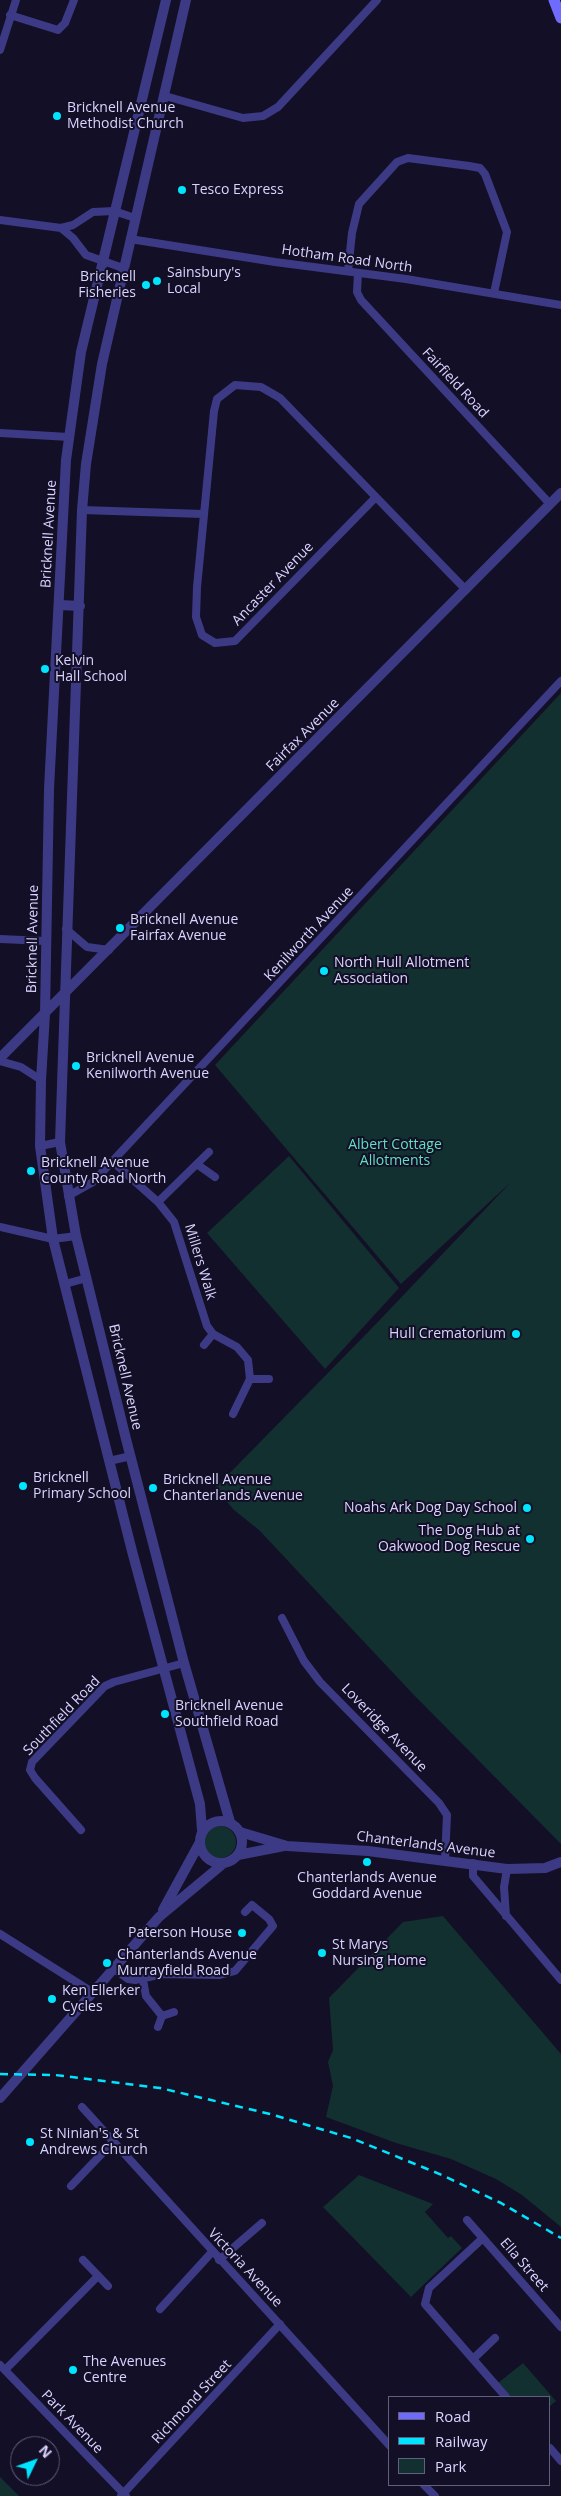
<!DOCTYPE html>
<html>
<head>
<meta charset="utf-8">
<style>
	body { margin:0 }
	#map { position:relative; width:561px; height:2496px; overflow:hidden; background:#130f26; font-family:"Open Sans",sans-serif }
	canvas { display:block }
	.legend { position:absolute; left:388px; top:2396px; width:162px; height:90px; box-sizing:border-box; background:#130f26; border:1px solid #625e7d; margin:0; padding:6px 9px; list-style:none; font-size:15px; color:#d9d4ff }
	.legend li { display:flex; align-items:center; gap:10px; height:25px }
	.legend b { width:25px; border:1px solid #625e7d }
	.north { position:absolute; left:10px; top:2436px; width:50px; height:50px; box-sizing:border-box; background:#130f26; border:1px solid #625e7d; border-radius:50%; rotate:48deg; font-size:14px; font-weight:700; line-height:20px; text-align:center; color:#d9d4ff }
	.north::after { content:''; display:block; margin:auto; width:18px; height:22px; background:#00e5ff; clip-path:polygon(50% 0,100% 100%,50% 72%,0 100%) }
</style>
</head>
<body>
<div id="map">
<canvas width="561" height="2496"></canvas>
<ul class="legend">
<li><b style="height:6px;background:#6f6bff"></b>Road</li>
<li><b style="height:6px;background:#00e5ff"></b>Railway</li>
<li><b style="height:14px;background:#12302f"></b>Park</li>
</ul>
<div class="north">N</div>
</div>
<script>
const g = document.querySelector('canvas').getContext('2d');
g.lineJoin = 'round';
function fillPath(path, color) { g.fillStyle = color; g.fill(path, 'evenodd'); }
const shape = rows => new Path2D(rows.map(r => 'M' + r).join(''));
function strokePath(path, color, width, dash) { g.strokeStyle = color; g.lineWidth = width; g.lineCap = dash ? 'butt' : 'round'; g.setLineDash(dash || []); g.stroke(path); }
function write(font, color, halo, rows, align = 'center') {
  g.font = font + ' "Open Sans",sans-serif'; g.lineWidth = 4; g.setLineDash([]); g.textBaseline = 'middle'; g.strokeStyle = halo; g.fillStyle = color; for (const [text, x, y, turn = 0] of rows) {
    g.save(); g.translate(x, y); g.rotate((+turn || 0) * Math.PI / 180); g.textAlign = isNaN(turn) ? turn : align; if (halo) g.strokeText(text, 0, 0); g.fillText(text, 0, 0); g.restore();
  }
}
fillPath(shape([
	[561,693,561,1844,412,1693,259,1530,234,1510,215,1488,373,1327,511,1182,401,1284,215,1065],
	[289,1156,399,1288,325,1369,207,1233],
	'204 1842a16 16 0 1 1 32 0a16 16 0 1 1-32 0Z',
	[443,1916,561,2054,561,2227,522,2195,496,2179,451,2159,396,2143,326,2117,333,2086,328,2062,333,2050,329,1998,403,1922],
	[359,2175,433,2204,425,2212,448,2238,451,2236,462,2248,411,2297,323,2207],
	[523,2363,556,2401,550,2406,550,2397,510,2397,498,2383],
	[0,2477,19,2496,0,2496]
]), '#12302f');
strokePath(shape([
	[10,15,58,30,65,23,74,0],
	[0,50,16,0],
	[165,96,243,118,263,116,278,107,377,0],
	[0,220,61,228,73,225,93,212,114,211,135,218],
	[61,228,73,238,86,255,123,268],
	[130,239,275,262,406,279,561,305],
	[348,271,352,233,359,204,397,162,408,158,469,166,480,168,485,174,507,232,494,293],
	[358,273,357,292,361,300,550,504],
	[0,433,69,437],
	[375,498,235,641,215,643,202,635,196,617,197,587,214,411,217,399,235,385,261,387,280,398,466,590],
	[82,510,203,514],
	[66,929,87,947,109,950],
	[0,939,45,941],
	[0,1061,21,1067,41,1080],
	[40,1146,60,1142],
	[112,1161,158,1202,174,1222,207,1326,213,1334,237,1347,248,1360,250,1379,233,1414],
	[198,1165,215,1177],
	[68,1196,93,1182,561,681],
	[158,1202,209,1152],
	[0,1227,53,1239,76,1236],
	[65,1284,87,1278],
	[204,1345,213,1334],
	[250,1379,269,1379],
	[109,1461,131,1456],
	[282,1618,304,1661,320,1682,439,1803,447,1815,445,1860],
	[81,1830,35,1778,30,1770,32,1762,105,1686,114,1682,184,1663],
	[473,1863,473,1876,561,1980],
	[506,1916,504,1887,507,1869],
	[0,1934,92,1992],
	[113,1968,128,1979,135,1980,163,1974,220,1975,235,1971,273,1926,269,1919,252,1905,245,1912],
	[143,1980,146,1996,162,2016],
	[158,2027,162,2016,174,2012],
	[82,2107,390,2446],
	[71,2186,113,2142],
	[467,2220,561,2327],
	[483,2238,429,2288,425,2304,506,2397],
	[83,2260,108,2286],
	[219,2260,262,2223],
	[160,2309,212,2252],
	[473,2359,495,2338],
	[0,2365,126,2496],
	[5,2370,98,2276],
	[550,2448,561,2461],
	[424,2485,435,2496],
	[121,2496,280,2324]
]), '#3d3a85', 8);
strokePath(shape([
	[166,0,81,352,66,460,49,789,45,1014,41,1080,40,1146,53,1239,132,1551,200,1804,202,1830],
	[186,0,102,364,86,464,82,510,60,1142,76,1236,126,1439,184,1663,230,1822],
	[60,605,80,606],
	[0,1058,561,493],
	'200 1842a21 21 0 1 1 42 0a21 21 0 1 1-42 0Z',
	[240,1832,287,1846,368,1851,507,1869,545,1868,561,1862],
	[238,1855,284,1846],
	[163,1910,199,1844],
	[0,2098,159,1917,224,1863]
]), '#3d3a85', 10);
strokePath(shape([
	[554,0,561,18]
]), '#6f6bff', 11);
strokePath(shape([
	[0,2074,55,2075,160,2088,270,2114,351,2138,442,2175,501,2203,561,2238]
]), '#00e5ff', 2.5, [8, 6]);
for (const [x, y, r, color] of [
	[57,116,5,"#00e5ff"],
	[182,190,5,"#00e5ff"],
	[157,281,5,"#00e5ff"],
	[146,285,5,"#00e5ff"],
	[45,669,5,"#00e5ff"],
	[120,928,5,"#00e5ff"],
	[324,971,5,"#00e5ff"],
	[76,1066,5,"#00e5ff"],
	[31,1171,5,"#00e5ff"],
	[516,1334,5,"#00e5ff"],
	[23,1486,5,"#00e5ff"],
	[153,1488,5,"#00e5ff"],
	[527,1508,5,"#00e5ff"],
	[530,1539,5,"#00e5ff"],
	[165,1714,5,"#00e5ff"],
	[367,1862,5,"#00e5ff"],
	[242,1933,5,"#00e5ff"],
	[322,1953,5,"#00e5ff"],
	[107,1963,5,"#00e5ff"],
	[52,1999,5,"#00e5ff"],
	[30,2142,5,"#00e5ff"],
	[73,2370,5,"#00e5ff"]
]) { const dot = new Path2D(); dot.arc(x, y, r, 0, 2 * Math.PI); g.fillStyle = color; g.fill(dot); strokePath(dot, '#130f26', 2); }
write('14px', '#d9d4ff', '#130f26', [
	["Bricknell Avenue",67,108],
	["Methodist Church",67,124],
	["Tesco Express",192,190],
	["Sainsbury's",167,273],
	["Local",167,289],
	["Bricknell",136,277,"right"],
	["Fisheries",136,293,"right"],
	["Kelvin",55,661],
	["Hall School",55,677],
	["Bricknell Avenue",130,920],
	["Fairfax Avenue",130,936],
	["North Hull Allotment",334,963],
	["Association",334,979],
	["Bricknell Avenue",86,1058],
	["Kenilworth Avenue",86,1074],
	["Bricknell Avenue",41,1163],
	["County Road North",41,1179],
	["Hull Crematorium",506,1334,"right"],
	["Bricknell",33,1478],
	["Primary School",33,1494],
	["Bricknell Avenue",163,1480],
	["Chanterlands Avenue",163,1496],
	["Noahs Ark Dog Day School",517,1508,"right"],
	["The Dog Hub at",520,1531,"right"],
	["Oakwood Dog Rescue",520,1547,"right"],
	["Bricknell Avenue",175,1706],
	["Southfield Road",175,1722],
	["Chanterlands Avenue",367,1878,"center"],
	["Goddard Avenue",367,1894,"center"],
	["Paterson House",232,1933,"right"],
	["St Marys",332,1945],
	["Nursing Home",332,1961],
	["Chanterlands Avenue",117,1955],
	["Murrayfield Road",117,1971],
	["Ken Ellerker",62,1991],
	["Cycles",62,2007],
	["St Ninian's & St",40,2134],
	["Andrews Church",40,2150],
	["The Avenues",83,2362],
	["Centre",83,2378]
], 'left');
write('14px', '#d9d4ff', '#130f26', [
	["Hotham Road North",347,259,8],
	["Fairfield Road",455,383,47],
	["Bricknell Avenue",49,534,-87],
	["Ancaster Avenue",273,584,-46],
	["Fairfax Avenue",303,735,-45],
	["Kenilworth Avenue",309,934,-47],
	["Bricknell Avenue",33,939,-89],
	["Millers Walk",200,1262,73],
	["Bricknell Avenue",125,1377,77],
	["Southfield Road",62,1716,-46],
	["Loveridge Avenue",384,1728,46],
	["Chanterlands Avenue",426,1845,7],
	["Ella Street",524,2265,49],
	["Victoria Avenue",245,2268,47],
	["Richmond Street",192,2402,-47],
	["Park Avenue",72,2422,46]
]);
write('14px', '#5fe0c0', '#130f26', [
	["Albert Cottage",395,1145],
	["Allotments",395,1161]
]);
</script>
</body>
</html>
